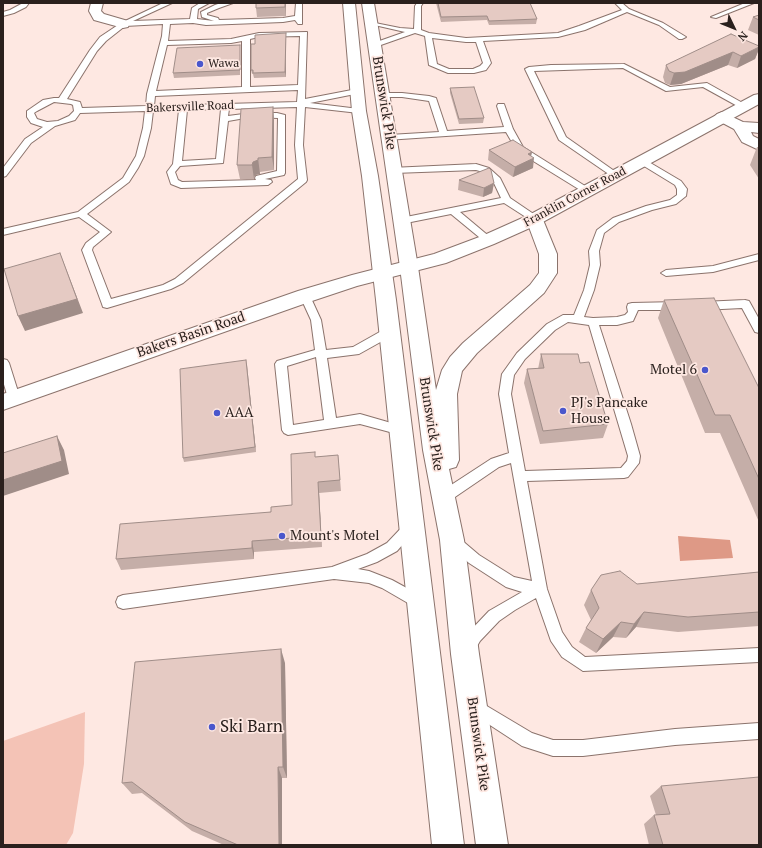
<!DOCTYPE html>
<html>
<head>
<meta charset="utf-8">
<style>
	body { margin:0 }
	#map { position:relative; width:762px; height:848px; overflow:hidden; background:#fee8e2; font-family:"PT Serif",serif }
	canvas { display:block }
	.frame { position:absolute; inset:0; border:4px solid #2a201d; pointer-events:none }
	.north { position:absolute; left:714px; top:8px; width:40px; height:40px; -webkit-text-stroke:3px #fee8e2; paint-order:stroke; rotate:133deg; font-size:11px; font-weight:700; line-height:16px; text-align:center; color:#2a201d }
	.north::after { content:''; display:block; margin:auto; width:14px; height:18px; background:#2a201d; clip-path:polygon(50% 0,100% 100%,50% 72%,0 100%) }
</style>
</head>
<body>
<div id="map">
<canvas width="762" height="848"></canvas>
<div class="frame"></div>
<div class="north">N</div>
</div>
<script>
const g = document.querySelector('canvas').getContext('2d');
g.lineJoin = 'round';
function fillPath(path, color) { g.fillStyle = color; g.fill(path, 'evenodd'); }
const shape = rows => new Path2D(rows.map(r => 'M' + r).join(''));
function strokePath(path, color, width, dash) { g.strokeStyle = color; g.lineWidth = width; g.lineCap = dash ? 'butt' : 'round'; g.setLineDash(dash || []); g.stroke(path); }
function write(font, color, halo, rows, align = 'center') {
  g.font = font + ' "PT Serif",serif'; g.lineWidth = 3.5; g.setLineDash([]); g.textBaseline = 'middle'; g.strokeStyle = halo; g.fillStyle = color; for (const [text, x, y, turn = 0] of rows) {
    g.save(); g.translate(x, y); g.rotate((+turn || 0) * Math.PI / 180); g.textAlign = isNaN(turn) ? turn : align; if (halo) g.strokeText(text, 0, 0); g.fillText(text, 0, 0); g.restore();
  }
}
fillPath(shape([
	[85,712,84,764,73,833,66,845,3,845,3,741]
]), '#f4c3b6');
fillPath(shape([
	[678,536,730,540,733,558,680,561]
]), '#de9986');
const lane = shape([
	[23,3,29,3,26,7,14,13,3,16,3,12,10,10,23,3],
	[163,3,172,3,133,21,190,19,192,8,200,3,209,3,198,9,197,19,214,21,202,17,201,12,215,5,221,3,233,3,219,8,207,13,207,15,218,18,219,20,283,18,295,16,296,3,302,3,302,24,298,24,295,20,283,22,206,25,193,23,170,24,168,41,231,39,259,33,307,32,305,99,357,89,361,91,360,93,310,103,359,109,363,111,359,113,305,107,303,145,307,180,306,182,183,283,171,289,107,308,103,307,102,304,82,250,86,243,100,232,79,217,3,235,3,229,78,212,123,178,136,156,143,128,145,111,80,113,75,120,55,126,31,143,6,176,3,177,3,168,25,139,43,127,31,123,27,117,27,111,43,100,54,98,59,98,90,50,100,37,121,23,163,3],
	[163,24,162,36,147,94,146,106,82,108,80,102,67,99,97,51,106,41,125,26,163,24],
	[300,36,298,85,250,87,250,39,259,37,300,36],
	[242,41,242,87,156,91,167,45,231,43,242,41],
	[298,90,297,102,154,106,155,96,298,90],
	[54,102,71,104,73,105,74,111,69,116,58,121,47,122,37,119,34,113,37,111,54,102],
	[297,107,295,145,298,179,175,279,163,285,111,299,92,250,93,247,111,232,87,214,129,182,138,168,144,156,151,128,153,111,179,110,173,164,167,172,171,184,181,188,268,185,272,182,271,180,265,179,284,175,285,173,285,115,277,113,251,113,228,116,229,109,297,107],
	[221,109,216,159,182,161,187,110,221,109],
	[251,117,278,118,277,171,256,176,255,178,256,180,182,182,178,180,175,172,180,166,223,163,228,121,251,117],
	[417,3,423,3,421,6,421,30,429,33,466,38,558,33,579,26,622,10,615,3,622,3,629,9,663,23,686,37,682,39,679,39,659,25,627,12,585,30,558,37,483,41,491,63,486,70,474,73,448,73,429,65,425,36,415,33,378,46,375,46,371,44,405,32,370,24,370,22,400,28,414,29,415,6,417,3],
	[432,38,466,42,476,42,483,63,480,66,473,69,449,69,437,64,432,38],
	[745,3,754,3,716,18,711,17,745,3],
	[624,64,670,87,707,83,748,106,744,108,741,108,703,87,666,91,623,68,534,71,566,137,620,175,619,177,613,177,559,140,525,69,529,67,551,65,624,64],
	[379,93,402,93,429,96,436,98,447,131,504,127,497,106,498,104,504,104,513,129,523,147,593,191,588,194,585,193,517,151,506,132,386,140,385,138,389,135,439,132,429,101,402,97,382,97,378,95,379,93],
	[642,158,681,181,687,189,686,196,676,204,652,210,619,222,604,233,599,251,600,265,594,290,584,317,593,318,617,317,625,315,628,312,627,307,628,304,632,303,678,302,682,303,683,306,682,309,678,310,638,310,633,321,617,325,599,325,631,424,640,456,639,463,628,477,624,478,527,481,547,589,562,632,572,647,585,657,759,648,759,662,583,671,562,657,551,641,536,598,515,610,499,621,480,641,473,653,468,655,463,653,461,648,470,631,489,611,522,592,506,587,469,563,449,546,447,542,449,538,454,536,459,538,479,555,514,577,532,581,511,463,499,467,455,497,450,498,445,497,444,493,445,489,491,459,509,453,499,394,502,374,517,353,547,324,563,315,574,315,584,290,590,265,589,251,597,230,613,218,646,206,670,200,677,195,677,189,675,185,639,163,638,161,639,159,642,158],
	[568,322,589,325,628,456,627,461,621,468,525,471,511,394,514,375,525,359,555,330,568,322],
	[476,164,489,168,500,178,510,198,538,217,540,219,538,221,532,221,504,203,460,212,491,238,493,240,491,242,488,243,485,242,451,214,401,224,398,223,396,221,398,219,401,218,501,198,493,181,483,172,476,170,394,173,391,172,390,170,391,168,476,164],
	[759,254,759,260,713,272,666,276,661,273,666,270,713,266,759,254],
	[305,292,309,294,310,296,321,320,326,350,353,347,385,329,393,329,394,332,393,335,359,354,327,358,336,418,360,414,405,427,407,430,405,433,401,435,360,424,288,435,284,433,282,430,275,364,277,361,315,350,311,320,300,296,301,294,305,292],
	[316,357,324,420,293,425,287,366,316,357],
	[745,300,749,301,759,319,759,333,755,332,742,308,702,310,698,309,697,306,698,303,702,302,745,300],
	[3,359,7,360,9,363,20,398,18,401,14,402,10,401,8,398,3,381,3,359],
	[411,521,416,523,418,527,397,551,377,562,358,569,369,571,392,580,425,598,427,603,425,608,420,610,382,588,369,583,334,579,123,609,118,607,116,602,118,597,123,595,332,567,367,554,387,543,406,523,411,521],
	[475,699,532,733,553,740,583,740,675,729,759,723,759,739,675,745,583,756,553,756,522,746,470,712,467,707,470,702,475,699]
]);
const street = shape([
	[91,3,103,3,101,11,104,14,128,21,129,24,128,27,123,28,94,20,89,11,91,3],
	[722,112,743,122,759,123,759,133,751,132,753,136,759,139,759,150,742,142,734,129,717,120,714,117,717,114,722,112]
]);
const secondary = shape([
	[759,94,759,104,541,223,494,244,446,263,357,286,312,301,3,410,3,394,298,291,352,275,434,254,482,236,529,215,754,95,759,94]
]);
const highway = shape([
	[343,3,355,3,366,111,378,176,396,300,464,845,432,845,376,300,362,176,352,111,343,3],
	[362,3,374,3,418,267,436,390,442,370,450,357,463,343,530,285,539,273,539,254,526,219,529,215,535,214,541,215,557,254,557,273,544,293,477,353,462,371,457,394,459,460,456,467,449,469,464,540,479,654,508,845,476,845,451,654,440,540,423,450,400,267,362,3]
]);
strokePath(lane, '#8b736c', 2);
strokePath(street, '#8b736c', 2);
strokePath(secondary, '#8b736c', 2);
strokePath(highway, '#8b736c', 2);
fillPath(lane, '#fff');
fillPath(street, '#fff');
fillPath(secondary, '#fff');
fillPath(highway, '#fff');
fillPath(shape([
	[256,3,286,3,286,16,257,17,256,8],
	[436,3,530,3,537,19,536,24,489,25,487,20,441,22],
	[759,15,759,35,748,30,753,17],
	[286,38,286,77,254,78,253,74,252,74,251,70,255,44],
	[759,46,759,49,755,59,737,68,728,65,681,84,670,85,665,83,663,77,666,65],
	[240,49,240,75,174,78,173,73],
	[450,88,484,118,483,123,459,124,450,93],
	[273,107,274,121,274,170,260,172,260,174,255,175,254,179,240,179,237,165],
	[757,147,759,147,759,179,750,165],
	[489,150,532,152,531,156,533,168,513,177,488,160],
	[459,180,494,183,492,193,483,197,458,190],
	[664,300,759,388,759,522,720,433,705,433,658,318],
	[541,354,580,363,608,424,603,438,540,444,524,383,527,369,538,369],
	[246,360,256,452,184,462,183,458],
	[338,455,341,491,319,493,322,547,254,552,254,559,121,570,116,559,292,505,315,457],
	[759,572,759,626,678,632,636,627,626,638,613,637,596,653,579,642,586,628,591,620,584,605,591,590,637,584],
	[285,663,287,778,282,778,282,845,224,845,192,831,142,793,132,794,122,783],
	[661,786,759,845,649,845,644,824,654,815,656,815,650,796]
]), '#c5aea8');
fillPath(shape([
	[285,3,286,3,286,16],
	[286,33,286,77,285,72],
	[759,47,759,49,755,59,737,68,741,56],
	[733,52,728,65,681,84,670,85,674,73],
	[273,107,274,121,274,170,272,157],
	[532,152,530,160,534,158,533,168,513,177,515,167,528,154],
	[258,158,260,174,255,175,254,179,252,165,253,162],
	[494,183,492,193,483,197,484,188],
	[60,253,83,313,25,331,18,316],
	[246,360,247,365,256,452,255,447],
	[57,436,64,450,69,474,3,496,3,480],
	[318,482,319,493,322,547,321,536],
	[252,541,254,552,254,559,252,548],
	[644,612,636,627,626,638,634,624],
	[621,622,613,637,596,653,603,639],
	[281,649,285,663,287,778,283,767],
	[278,767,282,778,282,845,279,845]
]), '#a08d88');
const building = shape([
	[256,3,285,3,285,7,256,8,256,3],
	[438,3,530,3,537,19,489,21,487,16,441,17,438,3],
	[759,15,759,20,753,17,759,15],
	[286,33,285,72,253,73,253,70,251,70,251,44,255,44,255,35,286,33],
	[731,34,759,46,759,47,741,56,733,52,685,72,674,73,669,71,666,65,731,34],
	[240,45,240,70,173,73,177,48,240,45],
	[474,87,484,118,459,119,450,88,474,87],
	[273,107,272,157,258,158,258,160,253,162,252,165,237,165,241,109,273,107],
	[513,140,532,152,528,154,534,158,515,167,489,150,513,140],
	[489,168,491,170,494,183,484,188,459,180,489,168],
	[60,253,77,299,18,316,4,269,60,253],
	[714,298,759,388,759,479,730,415,715,415,664,300,714,298],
	[541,354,578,354,580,363,589,362,608,424,543,431,527,369,544,368,541,354],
	[246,360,255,447,183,458,180,369,246,360],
	[57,436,62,461,3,480,3,453,57,436],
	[315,452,315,457,338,455,340,480,318,482,321,536,252,541,252,548,116,559,120,524,271,512,271,507,292,505,291,454,315,452],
	[620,571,637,584,759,572,759,612,688,617,644,612,634,624,621,622,603,639,586,628,599,608,591,590,601,575,620,571],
	[281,649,283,767,278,767,279,845,238,845,185,822,132,782,122,783,135,662,281,649],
	[759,777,759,845,663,845,654,815,670,814,661,786,759,777]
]);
fillPath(building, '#e5cac3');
strokePath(building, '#a08d88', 1);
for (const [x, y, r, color] of [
	[200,64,4,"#4a57cc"],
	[705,370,4,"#4a57cc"],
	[563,411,4,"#4a57cc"],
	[217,413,4,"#4a57cc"],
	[282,536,4,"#4a57cc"],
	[212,727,4,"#4a57cc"]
]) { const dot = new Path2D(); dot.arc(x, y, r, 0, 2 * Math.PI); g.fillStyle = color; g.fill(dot); strokePath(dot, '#fee8e2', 1.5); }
write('12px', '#2a201d', '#fee8e2', [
	["Wawa",208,64]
], 'left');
write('12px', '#2a201d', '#fee8e2', [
	["Bakersville Road",190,107,-2],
	["Franklin Corner Road",575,197,-28]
]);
write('14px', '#2a201d', '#fee8e2', [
	["Brunswick Pike",384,103,81],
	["Bakers Basin Road",191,335,-19],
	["Brunswick Pike",431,424,81],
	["Brunswick Pike",478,744,82]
]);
write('14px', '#2a201d', '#fee8e2', [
	["Motel 6",697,370,"right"],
	["PJ's Pancake",571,403],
	["House",571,419],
	["AAA",225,413],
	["Mount's Motel",290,536]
], 'left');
write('17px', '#2a201d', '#fee8e2', [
	["Ski Barn",220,727]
], 'left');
</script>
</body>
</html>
